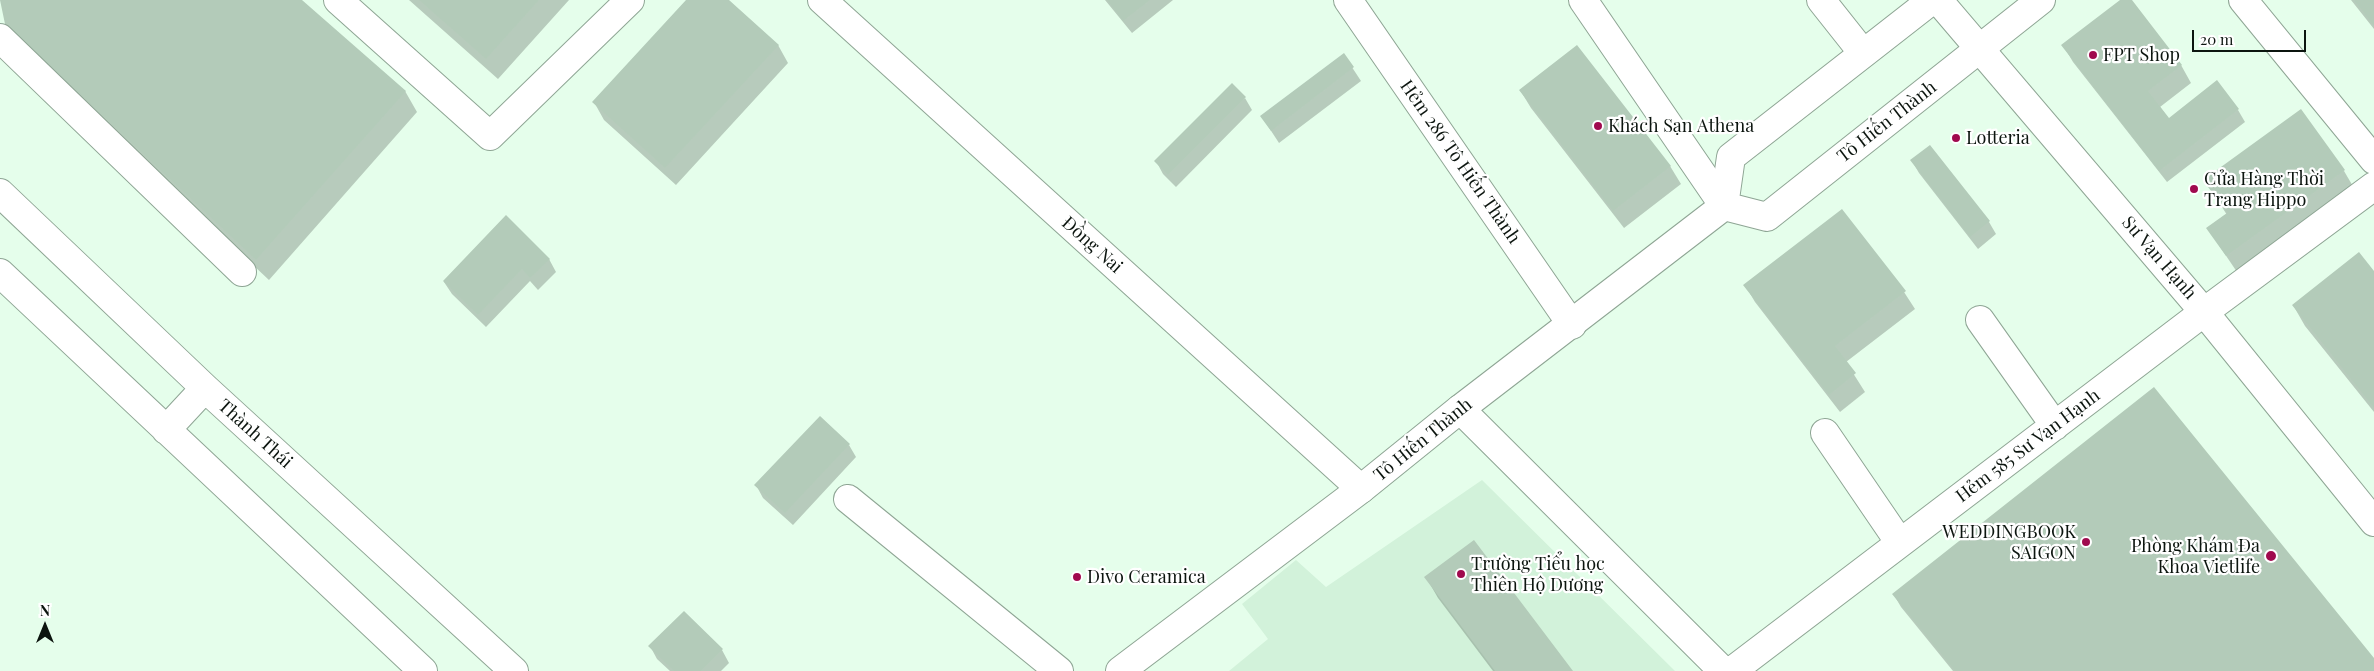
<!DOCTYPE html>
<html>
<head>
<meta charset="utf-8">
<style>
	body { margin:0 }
	#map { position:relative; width:2374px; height:671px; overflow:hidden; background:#e5feeb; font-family:"Playfair Display",serif }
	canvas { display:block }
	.north { position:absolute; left:20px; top:601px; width:50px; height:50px; -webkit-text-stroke:4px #fff; paint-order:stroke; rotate:0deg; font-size:14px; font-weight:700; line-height:20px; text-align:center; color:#0c150f }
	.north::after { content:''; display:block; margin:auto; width:18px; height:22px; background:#0c150f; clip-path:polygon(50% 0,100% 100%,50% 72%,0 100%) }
	.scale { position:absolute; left:2192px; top:30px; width:114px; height:22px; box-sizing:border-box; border:2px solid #0c150f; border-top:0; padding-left:6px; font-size:15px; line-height:18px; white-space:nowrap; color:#0c150f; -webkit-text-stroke:4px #fff; paint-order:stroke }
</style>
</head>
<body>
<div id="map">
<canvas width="2374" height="671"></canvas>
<div class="north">N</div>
<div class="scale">20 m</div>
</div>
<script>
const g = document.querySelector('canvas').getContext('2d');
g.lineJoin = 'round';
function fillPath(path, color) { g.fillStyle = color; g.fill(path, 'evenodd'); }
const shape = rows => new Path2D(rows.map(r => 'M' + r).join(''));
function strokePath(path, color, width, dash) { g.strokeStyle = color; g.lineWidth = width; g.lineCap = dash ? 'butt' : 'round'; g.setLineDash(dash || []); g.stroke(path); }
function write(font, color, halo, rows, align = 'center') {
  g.font = font + ' "Playfair Display",serif'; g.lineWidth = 4.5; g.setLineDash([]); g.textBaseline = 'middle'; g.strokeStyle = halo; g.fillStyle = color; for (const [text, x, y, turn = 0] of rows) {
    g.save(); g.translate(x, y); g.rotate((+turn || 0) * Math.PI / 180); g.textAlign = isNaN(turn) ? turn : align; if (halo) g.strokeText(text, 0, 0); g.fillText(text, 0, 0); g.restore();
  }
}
fillPath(shape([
	[1482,480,1675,671,1229,671,1268,639,1242,604,1296,560,1326,587]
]), '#d2f2da');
fillPath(shape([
	[2,0,300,0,405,91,417,112,269,280,18,45,6,23],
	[409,0,569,0,498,79],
	[688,0,728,0,778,45,788,63,676,185,604,120,594,102],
	[1105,0,1173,0,1132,33],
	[2122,0,2130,0,2181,65,2191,83,2160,107,2169,119,2238,110,2245,122,2167,182,2073,62,2063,45],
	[2351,0,2374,0,2374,29],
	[1344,55,1361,81,1279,143,1262,117],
	[1520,90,1670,166,1681,184,1624,228,1531,108],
	[1245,98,1252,110,1176,187,1163,174,1156,161],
	[1912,161,1989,222,1996,234,1978,249,1919,173],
	[2344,171,2354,188,2237,272,2208,229,2227,215,2205,180],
	[549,259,556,272,538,290,530,281,486,327,452,294,444,282],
	[2374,273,2374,412,2305,326,2293,305],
	[1745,285,1904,292,1915,309,1846,362,1865,392,1840,412,1755,302],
	[849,445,856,457,793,525,763,498,756,485],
	[1426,577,1572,671,1493,671,1438,598],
	[1894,595,2374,660,2374,671,1953,671,1901,607],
	[684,612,722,650,729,663,721,671,670,671,657,659,650,646]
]), '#0003');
fillPath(shape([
	[0,0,302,0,406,91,256,260,5,24],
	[419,0,539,0,486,59],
	[686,0,729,0,779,45,665,168,592,102],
	[1107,0,1150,0,1123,21],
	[2120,0,2132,0,2182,65,2148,91,2169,118,2217,80,2239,109,2159,171,2061,45],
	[2354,0,2374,0,2374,26],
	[1577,45,1671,166,1613,211,1519,90],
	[1344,53,1354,67,1271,131,1260,116],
	[1232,83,1246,97,1168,175,1154,161],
	[2301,109,2345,170,2226,256,2206,228,2227,213,2203,180],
	[1930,145,1990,221,1970,237,1910,160],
	[1842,209,1906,291,1835,346,1856,373,1829,395,1743,285],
	[506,215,550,259,530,278,522,269,478,315,443,281],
	[2359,252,2374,271,2374,408,2292,305],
	[2154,387,2374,658,2374,671,1955,671,1892,594],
	[820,416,850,444,785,513,754,485],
	[1474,540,1573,671,1495,671,1424,577],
	[684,611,723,649,701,671,674,671,648,646]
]), '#b3cbb9');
const minor = shape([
	[338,0,490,136,630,0],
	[822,0,1361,489],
	[1348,0,1572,325],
	[1583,0,1724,206],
	[1821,0,1863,53],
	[1938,0,2204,312,2374,522],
	[2243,0,2374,160],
	[0,38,242,272],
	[1980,320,2055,426],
	[1460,409,1723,671],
	[1825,433,1900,543],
	[848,499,1059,671],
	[1732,671,2204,312,2374,186]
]);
const major = shape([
	[0,193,205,388,514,671],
	[1724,206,1767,217,2041,0],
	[0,273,423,671],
	[166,430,205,388],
	[1120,671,1361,489,1460,409,1724,206,1731,157,1932,0]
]);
strokePath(minor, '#8ea594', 30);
strokePath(major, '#8ea594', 30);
strokePath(minor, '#fff', 28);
strokePath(major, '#fff', 28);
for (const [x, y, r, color] of [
	[2093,55,5,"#a00a4e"],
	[1598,126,5,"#a00a4e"],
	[1956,138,5,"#a00a4e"],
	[2194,189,5,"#a00a4e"],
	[2086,542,5,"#a00a4e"],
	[2271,556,6,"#a00a4e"],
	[1461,574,5,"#a00a4e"],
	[1077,577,5,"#a00a4e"]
]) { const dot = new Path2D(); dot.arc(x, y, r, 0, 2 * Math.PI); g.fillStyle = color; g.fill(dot); strokePath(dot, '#fff', 2); }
write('18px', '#0c150f', '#fff', [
	["FPT Shop",2103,55],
	["Khách Sạn Athena",1608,126],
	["Lotteria",1966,138],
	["Cửa Hàng Thời",2204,179],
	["Trang Hippo",2204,200],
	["WEDDINGBOOK",2076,532,"right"],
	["SAIGON",2076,553,"right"],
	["Phòng Khám Đa",2260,546,"right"],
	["Khoa Vietlife",2260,567,"right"],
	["Trường Tiểu học",1471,564],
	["Thiên Hộ Dương",1471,585],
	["Divo Ceramica",1087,577]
], 'left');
write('18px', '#0c150f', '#fff', [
	["Tô Hiến Thành",1887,122,-38],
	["Hẻm 286 Tô Hiến Thành",1460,162,55],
	["Đồng Nai",1092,245,42],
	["Sư Vạn Hạnh",2159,258,49],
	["Thành Thái",255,434,42],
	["Tô Hiến Thành",1423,440,-39],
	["Hẻm 585 Sư Vạn Hạnh",2028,446,-37]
]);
</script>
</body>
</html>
